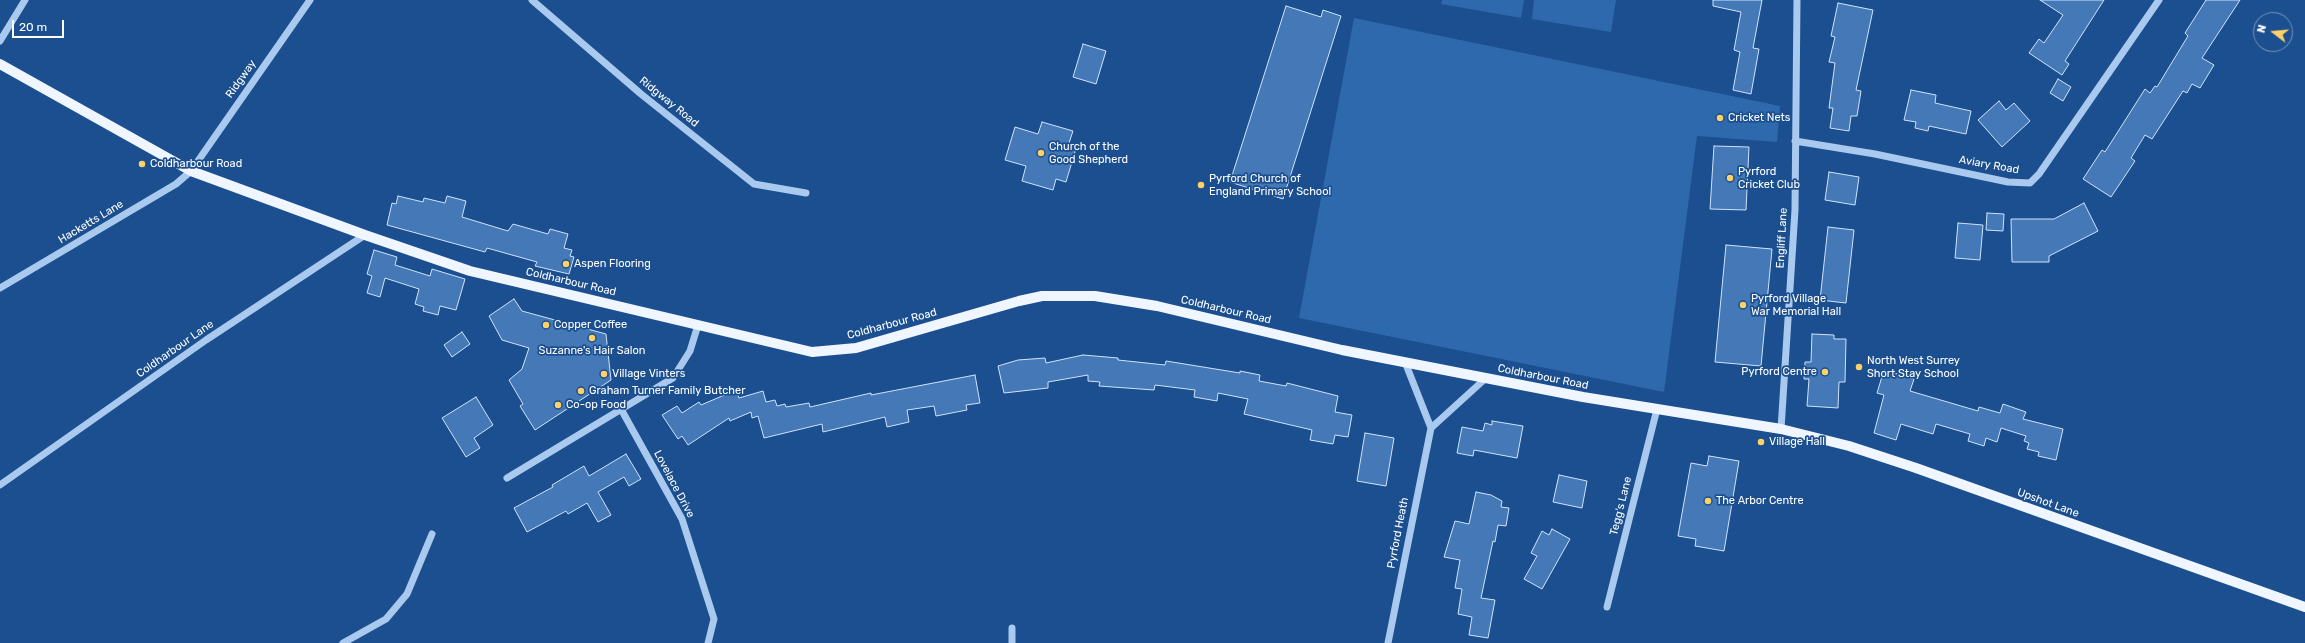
<!DOCTYPE html>
<html>
<head>
<meta charset="utf-8">
<style>
	body { margin:0 }
	#map { position:relative; width:2305px; height:643px; overflow:hidden; background:#1b4f8f; font-family:Rubik,sans-serif }
	canvas { display:block }
	.north { position:absolute; left:2253px; top:12px; width:40px; height:40px; box-sizing:border-box; background:#1b4f8f; border:1px solid #7695bc; border-radius:50%; rotate:286deg; font-size:11px; font-weight:700; line-height:16px; text-align:center; color:#fff }
	.north::after { content:''; display:block; margin:auto; width:14px; height:18px; background:#ffd166; clip-path:polygon(50% 0,100% 100%,50% 72%,0 100%) }
	.scale { position:absolute; left:12px; top:20px; width:52px; height:18px; box-sizing:border-box; border:2px solid #fff; border-top:0; padding-left:5px; font-size:12px; line-height:14px; white-space:nowrap; color:#fff; -webkit-text-stroke:3px #1b4f8f; paint-order:stroke }
</style>
</head>
<body>
<div id="map">
<canvas width="2305" height="643"></canvas>
<div class="north">N</div>
<div class="scale">20 m</div>
</div>
<script>
const g = document.querySelector('canvas').getContext('2d');
g.lineJoin = 'round';
function fillPath(path, color) { g.fillStyle = color; g.fill(path, 'evenodd'); }
const shape = rows => new Path2D(rows.map(r => 'M' + r).join(''));
function strokePath(path, color, width, dash) { g.strokeStyle = color; g.lineWidth = width; g.lineCap = dash ? 'butt' : 'round'; g.setLineDash(dash || []); g.stroke(path); }
function write(font, color, halo, rows, align = 'center') {
  g.font = font + ' Rubik,sans-serif'; g.lineWidth = 3.5; g.setLineDash([]); g.textBaseline = 'middle'; g.strokeStyle = halo; g.fillStyle = color; for (const [text, x, y, turn = 0] of rows) {
    g.save(); g.translate(x, y); g.rotate((+turn || 0) * Math.PI / 180); g.textAlign = isNaN(turn) ? turn : align; if (halo) g.strokeText(text, 0, 0); g.fillText(text, 0, 0); g.restore();
  }
}
fillPath(shape([
	[1442,0,1524,0,1521,18,1441,4],
	[1534,0,1616,0,1611,32,1532,19],
	[1354,18,1780,106,1777,142,1697,136,1664,392,1299,318]
]), '#2e69ad');
const building = shape([
	[1713,0,1762,0,1753,48,1759,49,1751,94,1733,90,1740,52,1734,50,1741,12,1713,6,1713,0],
	[2040,0,2104,0,2065,61,2069,64,2062,75,2029,53,2039,39,2044,43,2063,15,2040,0],
	[2206,0,2240,0,2202,58,2214,65,2200,88,2192,84,2187,93,2183,91,2152,139,2145,135,2131,158,2135,161,2111,197,2083,179,2102,150,2105,152,2145,89,2150,93,2155,86,2157,87,2188,36,2185,33,2206,0],
	[1838,3,1873,10,1856,90,1861,91,1857,116,1851,116,1849,131,1830,128,1833,108,1829,108,1835,63,1829,62,1835,37,1831,36,1838,3],
	[1286,6,1321,17,1323,10,1341,16,1283,199,1230,182,1286,6],
	[1083,44,1106,51,1096,84,1073,77,1083,44],
	[2058,79,2071,87,2063,101,2050,93,2058,79],
	[1911,90,1936,95,1935,103,1971,111,1966,134,1929,126,1928,131,1915,128,1916,122,1904,120,1911,90],
	[1999,101,2006,110,2014,103,2030,121,2002,147,1978,120,1999,101],
	[1042,122,1073,131,1069,143,1077,145,1066,182,1056,179,1053,190,1022,181,1026,166,1005,160,1015,127,1038,134,1042,122],
	[1714,146,1749,147,1746,210,1710,209,1714,146],
	[1829,172,1859,177,1855,205,1825,200,1829,172],
	[398,196,423,202,424,198,445,203,447,196,466,201,462,217,508,231,513,224,548,234,550,229,568,234,564,248,572,250,570,256,574,257,569,274,535,266,537,262,487,248,485,252,387,225,392,203,396,204,398,196],
	[2084,203,2098,231,2049,256,2049,262,2012,262,2011,219,2054,219,2084,203],
	[1987,213,2004,214,2003,231,1986,230,1987,213],
	[1958,223,1983,225,1980,260,1955,258,1958,223],
	[1828,227,1854,230,1846,303,1820,300,1828,227],
	[1726,245,1772,249,1761,366,1715,362,1726,245],
	[374,250,397,257,395,265,430,276,432,269,465,279,456,310,440,306,438,315,423,311,424,307,415,304,419,289,385,278,380,297,367,293,372,276,367,274,374,250],
	[514,299,522,311,606,334,611,380,535,430,520,406,523,404,509,380,522,369,529,348,502,340,489,316,514,299],
	[462,332,470,344,452,357,444,345,462,332],
	[1812,334,1834,335,1834,339,1846,339,1845,382,1839,382,1838,408,1807,406,1809,379,1804,379,1805,362,1811,362,1812,334],
	[1083,355,1118,358,1118,360,1165,365,1166,361,1240,373,1240,371,1260,375,1259,381,1286,386,1287,383,1338,396,1335,412,1352,415,1348,437,1335,435,1333,444,1310,440,1312,430,1244,414,1248,399,1218,393,1217,401,1194,397,1195,390,1155,385,1154,390,1099,386,1100,382,1088,381,1088,375,1048,382,1048,388,1004,393,998,366,1018,360,1045,358,1046,363,1083,355],
	[1884,370,1914,379,1910,391,1978,411,1979,407,2000,413,2003,404,2026,412,2023,419,2063,429,2056,460,2038,456,2039,452,2027,449,2029,443,2024,441,2026,436,2001,428,1997,442,1986,438,1984,446,1968,441,1970,434,1936,424,1933,434,1901,424,1896,440,1874,433,1884,395,1877,393,1884,370],
	[975,375,980,403,966,405,967,410,936,416,934,406,907,410,909,422,887,427,885,417,823,432,822,424,764,438,758,416,752,418,751,412,730,421,729,418,688,445,682,436,678,439,662,415,677,406,682,413,699,402,701,405,736,390,739,398,763,391,766,402,775,400,777,406,785,404,786,407,809,403,810,407,871,393,871,395,975,375],
	[476,397,493,425,474,438,480,448,466,457,442,418,476,397],
	[1492,421,1523,426,1517,458,1474,450,1473,456,1457,453,1462,427,1483,431,1485,423,1492,425,1492,421],
	[1365,433,1394,438,1386,486,1357,481,1365,433],
	[626,454,641,479,629,486,624,477,598,492,611,515,598,522,587,503,568,514,566,511,527,532,514,508,553,487,552,485,584,466,589,476,626,454],
	[1709,456,1739,461,1724,551,1695,546,1696,539,1678,536,1691,463,1707,466,1709,456],
	[1559,475,1587,481,1582,508,1553,502,1559,475],
	[1476,492,1491,495,1502,501,1501,507,1509,508,1506,526,1498,525,1495,542,1493,541,1481,598,1495,600,1488,638,1469,635,1472,617,1458,614,1462,589,1455,588,1460,560,1444,557,1455,521,1469,524,1476,492],
	[1552,529,1570,539,1542,589,1524,579,1537,556,1531,553,1542,531,1549,535,1552,529]
]);
fillPath(building, '#4478b7');
strokePath(building, '#cfe3fa', 1);
strokePath(shape([
	[532,0,641,94,754,184,806,193],
	[0,41,25,0],
	[1795,141,1875,154,2008,182,2030,183,2039,174,2159,0],
	[0,288,176,184,191,171,310,0],
	[621,409,682,519,714,619,708,643],
	[1431,428,1486,378],
	[1781,429,1795,210,1797,0],
	[507,478,673,378,690,351,698,325],
	[0,485,206,340,365,235],
	[1607,607,1657,409],
	[343,643,386,619,407,594,432,534],
	[1012,643,1012,628],
	[1388,643,1431,428,1405,362]
]), '#a9c9ee', 7);
strokePath(shape([
	[0,64,191,171,365,235,470,271,812,352,856,348,1019,301,1042,296,1095,296,1157,306,1342,350,1583,397,1781,429,1849,446,1916,468,2305,607]
]), '#f0f6ff', 10);
for (const [x, y, r, color] of [
	[1720,118,4,"#ffd166"],
	[1041,153,4,"#ffd166"],
	[142,164,4,"#ffd166"],
	[1730,178,4,"#ffd166"],
	[1201,185,4,"#ffd166"],
	[566,264,4,"#ffd166"],
	[1743,305,4,"#ffd166"],
	[546,325,4,"#ffd166"],
	[592,338,4,"#ffd166"],
	[1859,367,4,"#ffd166"],
	[1825,372,4,"#ffd166"],
	[604,374,4,"#ffd166"],
	[581,391,4,"#ffd166"],
	[558,405,4,"#ffd166"],
	[1761,442,4,"#ffd166"],
	[1708,501,4,"#ffd166"]
]) { const dot = new Path2D(); dot.arc(x, y, r, 0, 2 * Math.PI); g.fillStyle = color; g.fill(dot); strokePath(dot, '#1b4f8f', 1.5); }
write('11px', '#fff', '#1b4f8f', [
	["Ridgway",241,79,-55],
	["Ridgway Road",669,102,39],
	["Aviary Road",1989,165,10],
	["Hacketts Lane",91,222,-31],
	["Engliff Lane",1782,238,-87],
	["Coldharbour Road",571,282,13],
	["Coldharbour Road",1226,310,13],
	["Coldharbour Road",892,324,-15],
	["Coldharbour Lane",175,349,-35],
	["Coldharbour Road",1543,377,11],
	["Lovelace Drive",674,484,62],
	["Upshot Lane",2048,503,20],
	["Tegg's Lane",1621,506,-76],
	["Pyrford Heath",1398,533,-79]
]);
write('11px', '#fff', '#1b4f8f', [
	["Cricket Nets",1728,118],
	["Church of the",1049,147],
	["Good Shepherd",1049,160],
	["Coldharbour Road",150,164],
	["Pyrford",1738,172],
	["Cricket Club",1738,185],
	["Pyrford Church of",1209,179],
	["England Primary School",1209,192],
	["Aspen Flooring",574,264],
	["Pyrford Village",1751,299],
	["War Memorial Hall",1751,312],
	["Copper Coffee",554,325],
	["Suzanne's Hair Salon",592,351,"center"],
	["North West Surrey",1867,361],
	["Short Stay School",1867,374],
	["Pyrford Centre",1817,372,"right"],
	["Village Vinters",612,374],
	["Graham Turner Family Butcher",589,391],
	["Co-op Food",566,405],
	["Village Hall",1769,442],
	["The Arbor Centre",1716,501]
], 'left');
</script>
</body>
</html>
